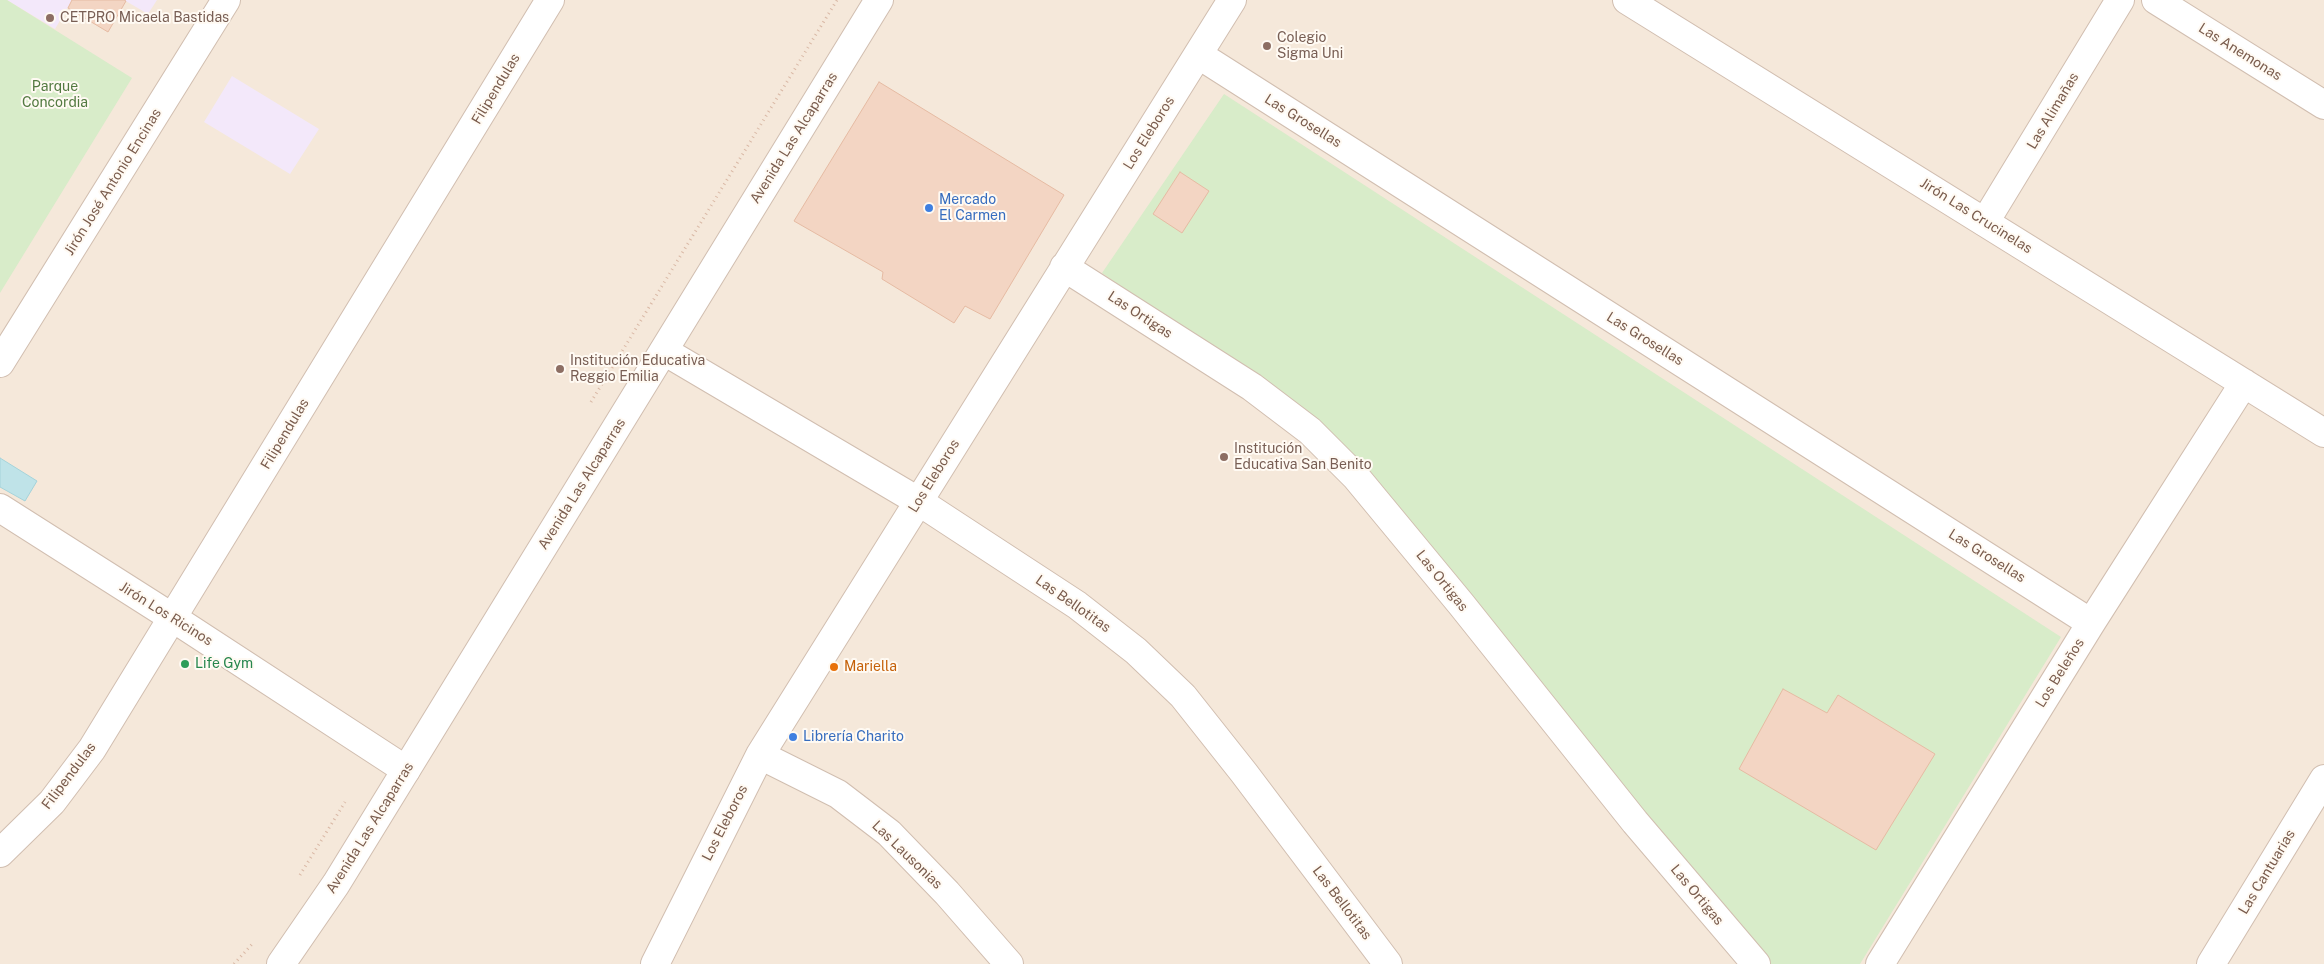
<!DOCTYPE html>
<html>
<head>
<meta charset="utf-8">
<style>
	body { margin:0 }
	canvas { display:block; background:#fdf6ec }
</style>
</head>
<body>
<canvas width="2324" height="964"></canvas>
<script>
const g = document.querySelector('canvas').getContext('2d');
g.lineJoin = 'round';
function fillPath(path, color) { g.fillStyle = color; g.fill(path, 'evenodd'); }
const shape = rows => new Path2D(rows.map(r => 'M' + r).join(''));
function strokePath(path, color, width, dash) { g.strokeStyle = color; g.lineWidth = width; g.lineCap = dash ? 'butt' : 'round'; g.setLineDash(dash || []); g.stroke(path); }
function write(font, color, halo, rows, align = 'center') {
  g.font = font + ' "Public Sans",sans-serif'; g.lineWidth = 4; g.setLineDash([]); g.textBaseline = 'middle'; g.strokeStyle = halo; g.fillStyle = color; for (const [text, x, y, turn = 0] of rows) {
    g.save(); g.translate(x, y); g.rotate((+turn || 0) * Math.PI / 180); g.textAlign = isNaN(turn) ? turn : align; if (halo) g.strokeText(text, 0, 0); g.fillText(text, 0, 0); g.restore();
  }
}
fillPath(shape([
	[0,0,2324,0,2324,964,0,964]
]), '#f5e8da');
fillPath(shape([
	[7,0,72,0,55,29],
	[124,0,157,0,148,14],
	[232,76,319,129,290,174,204,122]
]), '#f3e8fa');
fillPath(shape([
	[0,0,7,0,132,78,0,293],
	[1224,94,2061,637,1860,964,1769,964,1378,486,1268,391,1102,273]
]), '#d8ecc9');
const water = shape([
	[0,458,37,481,25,501,0,487,0,458]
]);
fillPath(water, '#bfe3e8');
strokePath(water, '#a5d3da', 1);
const building = shape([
	[72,0,124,0,126,1,108,32,68,8,72,0],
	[879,82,1064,195,990,319,965,306,954,323,882,279,883,272,794,221,879,82],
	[1180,172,1209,191,1182,233,1153,214,1180,172],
	[1783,689,1827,713,1838,695,1935,754,1876,850,1739,769,1783,689]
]);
fillPath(building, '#f3d5c3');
strokePath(building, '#e6bba3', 1);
const pedestrian = shape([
	[1985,222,2120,0],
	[0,508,173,618,406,770]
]);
const minor = shape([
	[1627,0,2324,433],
	[2156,0,2324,105],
	[1199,55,2091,623],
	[1064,267,1252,387,1310,431,1356,477,1461,604,1635,822,1756,964],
	[664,351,918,501,1077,605,1136,651,1183,696,1244,773,1388,964],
	[0,363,226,0],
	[760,755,838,794,889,833,947,893,1009,964],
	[0,853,52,802,92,749,550,0],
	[655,964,760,755,1232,0],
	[1880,964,2091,623,2244,383],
	[2211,964,2324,779]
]);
const tertiary = shape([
	[281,964,336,884,879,0]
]);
strokePath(pedestrian, '#d1beb0', 30);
strokePath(minor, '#d1beb0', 30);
strokePath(tertiary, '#d1beb0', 30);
strokePath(shape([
	[591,402,837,0],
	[300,875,345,802],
	[234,964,254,942]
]), '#d9b8a5', 3, [1, 4]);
strokePath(pedestrian, '#fff', 28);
strokePath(minor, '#fff', 28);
strokePath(tertiary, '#fff', 28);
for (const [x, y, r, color] of [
	[50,18,5,"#8d6e63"],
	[1267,46,5,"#8d6e63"],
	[929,208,5,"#3f7fe0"],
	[560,369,5,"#8d6e63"],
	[1224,457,5,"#8d6e63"],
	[185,664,5,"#2e9e5b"],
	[834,667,5,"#e8710a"],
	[793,737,5,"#3f7fe0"]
]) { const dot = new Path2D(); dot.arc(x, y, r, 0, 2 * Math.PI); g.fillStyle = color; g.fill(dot); strokePath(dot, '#fffaf3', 2); }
write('14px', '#785e54', '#fffaf3', [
	["CETPRO Micaela Bastidas",60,18],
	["Colegio",1277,38],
	["Sigma Uni",1277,54],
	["Institución Educativa",570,361],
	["Reggio Emilia",570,377],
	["Institución",1234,449],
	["Educativa San Benito",1234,465]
], 'left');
write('14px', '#7a5c4d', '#fffaf3', [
	["Las Anemonas",2240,52,32],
	["Filipendulas",496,89,-59],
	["Las Alimañas",2053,111,-59],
	["Las Grosellas",1303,121,32],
	["Los Eleboros",1149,133,-58],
	["Avenida Las Alcaparras",794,138,-58],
	["Jirón José Antonio Encinas",113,182,-58],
	["Jirón Las Crucinelas",1976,216,32],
	["Las Ortigas",1140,315,33],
	["Las Grosellas",1645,339,32],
	["Filipendulas",285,434,-59],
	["Los Eleboros",934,476,-58],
	["Avenida Las Alcaparras",582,484,-58],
	["Las Grosellas",1987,556,32],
	["Las Ortigas",1442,581,51],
	["Las Bellotitas",1073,604,35],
	["Jirón Los Ricinos",166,614,32],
	["Los Beleños",2060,673,-58],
	["Filipendulas",69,776,-53],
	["Los Eleboros",725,823,-63],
	["Avenida Las Alcaparras",370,828,-58],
	["Las Lausonias",907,855,44],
	["Las Cantuarias",2267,872,-59],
	["Las Ortigas",1697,895,50],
	["Las Bellotitas",1342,903,53]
]);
write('14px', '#537a41', '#fffaf3', [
	["Parque",55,87],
	["Concordia",55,103]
]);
write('14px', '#366cbe', '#fffaf3', [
	["Mercado",939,200],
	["El Carmen",939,216],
	["Librería Charito",803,737]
], 'left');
write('14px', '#27864d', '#fffaf3', [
	["Life Gym",195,664]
], 'left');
write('14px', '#c56008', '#fffaf3', [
	["Mariella",844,667]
], 'left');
</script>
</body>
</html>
